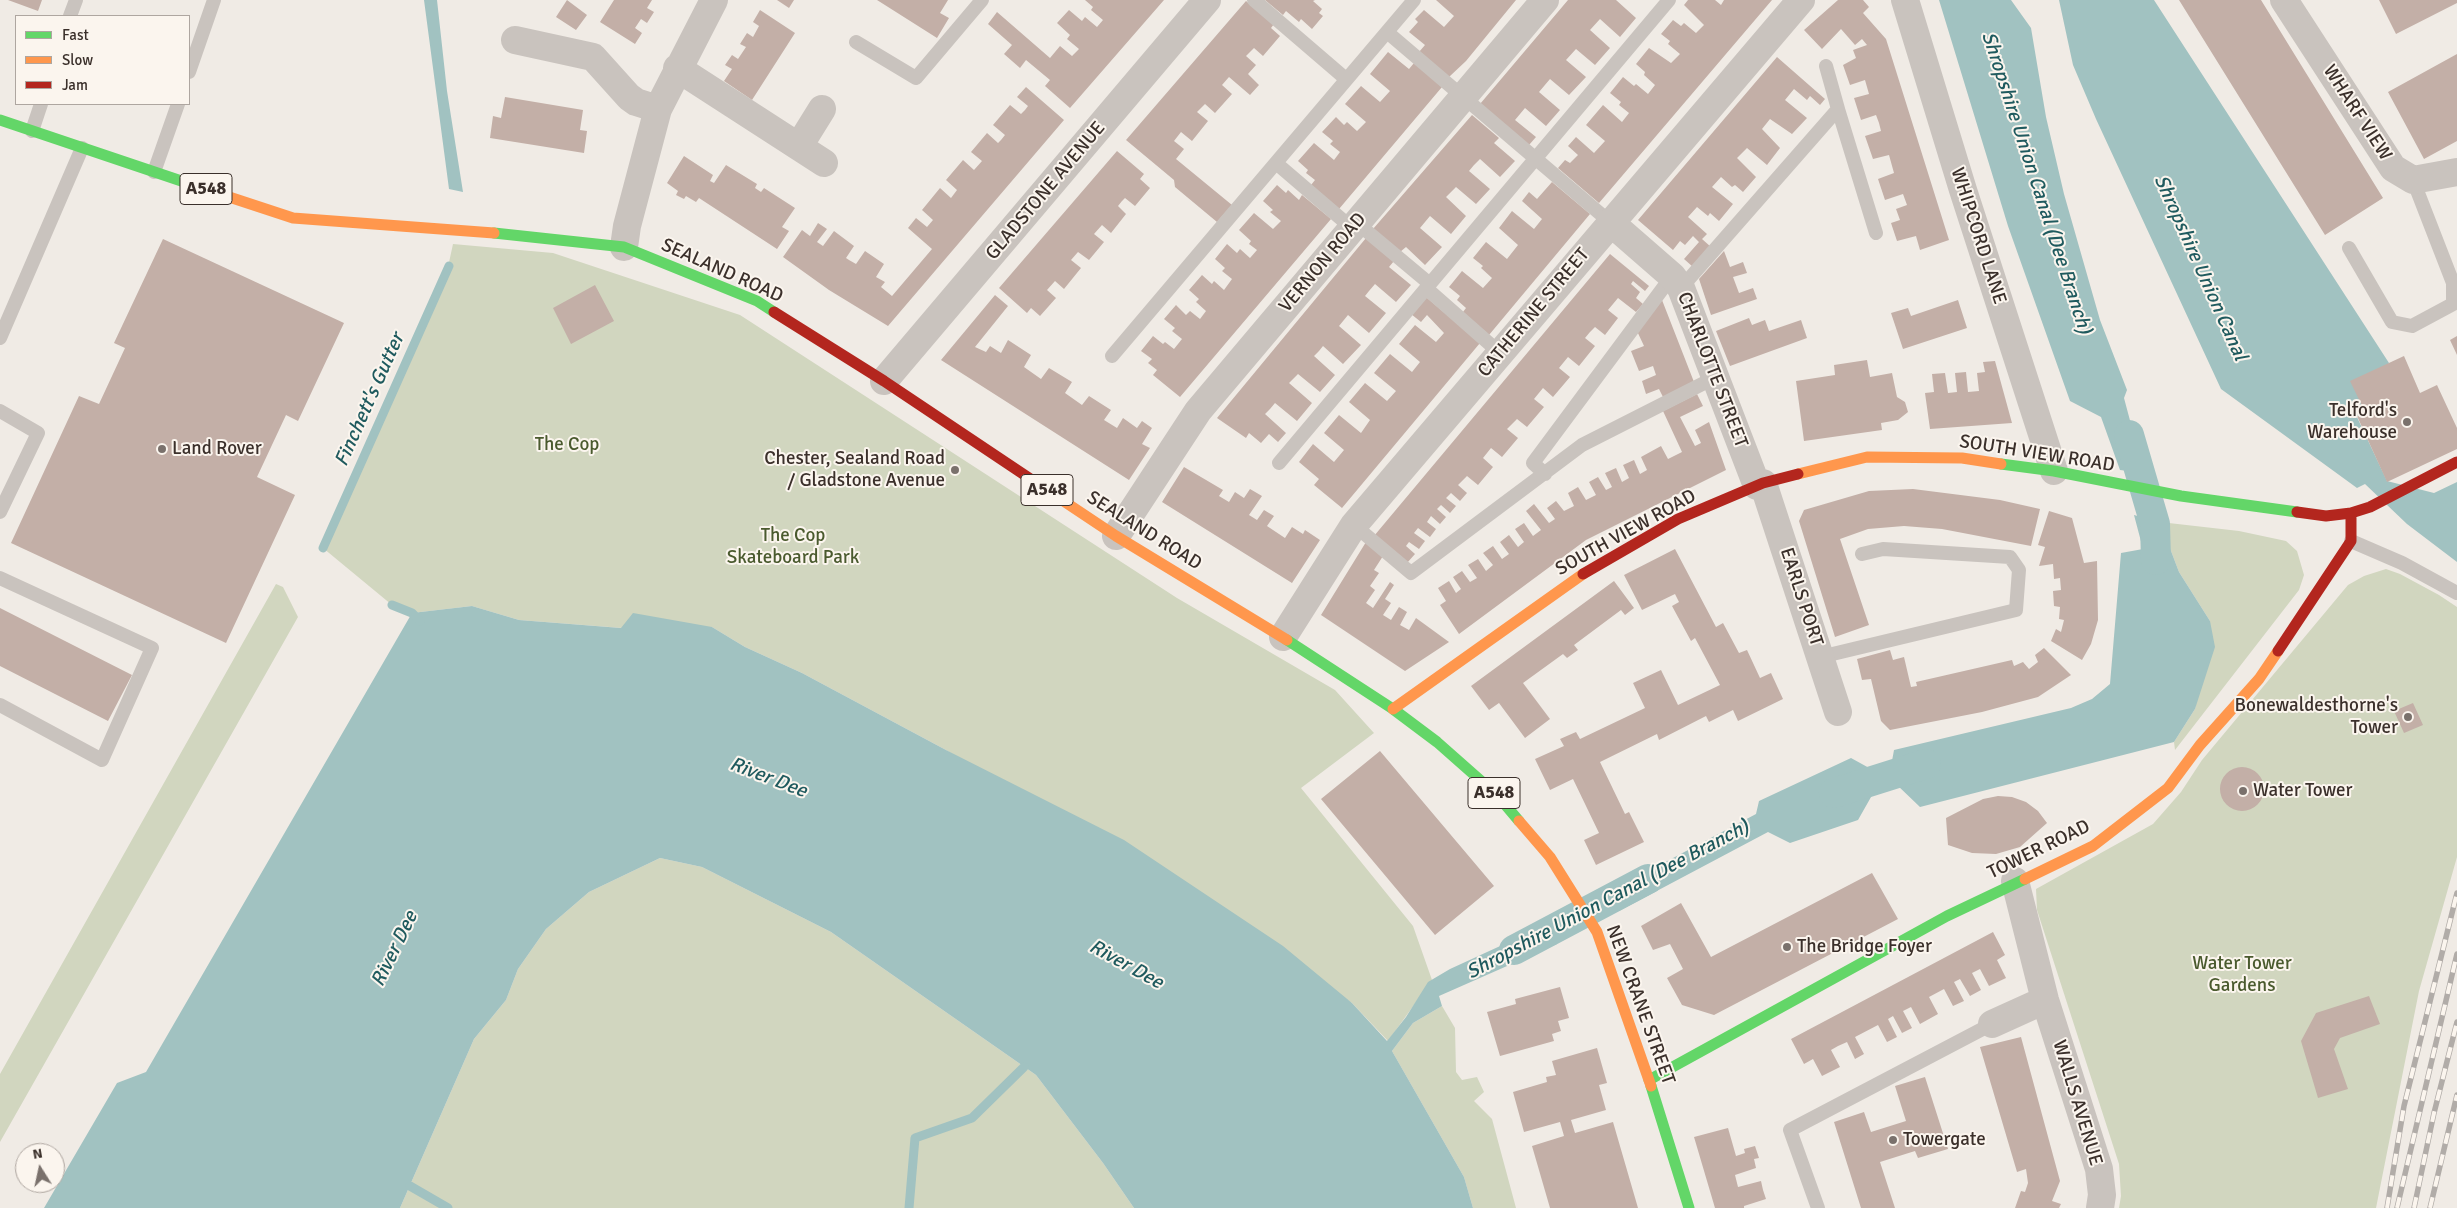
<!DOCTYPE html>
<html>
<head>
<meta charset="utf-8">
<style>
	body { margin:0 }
	#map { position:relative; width:2457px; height:1208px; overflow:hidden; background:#f0ebe5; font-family:Signika,sans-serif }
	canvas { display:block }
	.legend { position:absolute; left:15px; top:15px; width:175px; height:90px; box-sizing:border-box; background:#fbf5ee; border:1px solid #aea6a0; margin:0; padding:6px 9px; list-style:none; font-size:15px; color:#3b302b }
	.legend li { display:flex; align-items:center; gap:10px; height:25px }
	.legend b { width:25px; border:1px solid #aea6a0 }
	.north { position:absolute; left:15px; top:1143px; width:50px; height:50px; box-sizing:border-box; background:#fbf5ee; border:1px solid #aea6a0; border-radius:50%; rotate:350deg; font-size:14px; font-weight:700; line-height:20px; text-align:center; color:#3b302b }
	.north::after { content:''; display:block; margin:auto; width:18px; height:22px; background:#7a716c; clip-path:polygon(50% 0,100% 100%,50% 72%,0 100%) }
</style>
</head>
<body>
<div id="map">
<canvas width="2457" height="1208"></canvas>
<ul class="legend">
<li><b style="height:6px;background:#63d668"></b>Fast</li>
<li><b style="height:6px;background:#ff974d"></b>Slow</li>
<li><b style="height:6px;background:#b3261e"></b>Jam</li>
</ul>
<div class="north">N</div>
</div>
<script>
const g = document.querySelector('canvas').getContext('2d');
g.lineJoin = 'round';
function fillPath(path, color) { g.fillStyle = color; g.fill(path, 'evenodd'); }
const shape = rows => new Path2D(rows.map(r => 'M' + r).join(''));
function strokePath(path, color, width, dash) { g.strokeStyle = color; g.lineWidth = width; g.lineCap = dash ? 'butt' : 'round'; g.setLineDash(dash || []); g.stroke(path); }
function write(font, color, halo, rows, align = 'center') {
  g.font = font + ' Signika,sans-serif'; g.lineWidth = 4; g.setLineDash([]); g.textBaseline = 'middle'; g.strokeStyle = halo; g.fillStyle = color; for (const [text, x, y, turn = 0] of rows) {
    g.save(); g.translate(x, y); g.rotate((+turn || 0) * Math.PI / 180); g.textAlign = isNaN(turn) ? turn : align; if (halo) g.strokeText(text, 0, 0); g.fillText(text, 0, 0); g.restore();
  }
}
fillPath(shape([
	[453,244,553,253,740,315,1177,598,1335,690,1374,733,1301,788,1413,926,1432,980,1388,1041,1352,1003,946,750,802,673,745,647,712,627,622,628,519,620,472,606,412,613,392,605,323,548,448,267],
	[2160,522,2239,531,2286,541,2297,551,2304,575,2299,590,2175,750,2174,742,2195,709,2210,621,2179,572],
	[2386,569,2400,574,2439,595,2457,607,2457,857,2419,991,2376,1208,2119,1208,2121,1196,2119,1164,2037,910,2036,889,2153,824,2181,792,2202,760,2348,585,2364,576],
	[276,584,283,587,298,617,0,1142,0,1074],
	[660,858,702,867,831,932,1036,1075,1103,1163,1134,1208,400,1208,474,1039,506,1000,518,969,546,929,589,892],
	[1442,1006,1455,1028,1456,1072,1462,1080,1477,1077,1484,1092,1474,1101,1492,1119,1516,1208,1473,1208,1464,1177,1392,1051,1413,1023]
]), '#d1d6bf');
fillPath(shape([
	[424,0,437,0,447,91,463,192,449,189],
	[1939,0,2011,0,2031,28,2046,117,2064,194,2100,320,2127,390,2124,398,2144,473,2120,470,2101,417,2070,401,2008,226],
	[2059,0,2154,0,2389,363,2365,412,2357,417,2387,481,2434,493,2457,482,2457,562,2407,524,2365,484,2357,488,2221,389,2096,119,2073,65],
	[2134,515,2160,522,2179,572,2210,621,2215,647,2195,709,2174,742,1920,807,1896,784,1890,785,1885,764,1892,761,1894,750,2071,708,2092,699,2110,684,2121,553,2143,549],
	[472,606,519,620,621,628,633,613,712,627,745,647,802,673,946,750,1124,840,1283,946,1352,1003,1387,1041,1406,1017,1428,982,1450,969,1546,925,1557,944,1439,996,1442,1006,1413,1023,1392,1051,1464,1177,1473,1208,1134,1208,1103,1163,1036,1075,831,932,702,867,660,858,589,892,546,929,518,969,506,1000,474,1039,400,1208,44,1208,117,1083,146,1072,412,613],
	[1851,758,1871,769,1875,790,1858,820,1790,843,1768,832,1619,911,1607,893,1756,814,1759,801]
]), '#a1c2c1');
strokePath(shape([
	[323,548,449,266],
	[392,605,412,613,420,621],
	[410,1186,448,1208],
	[909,1208,915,1138,972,1118,1024,1067]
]), '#a1c2c1', 9);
strokePath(shape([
	[2129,435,2155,524,2156,560],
	[1834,793,1926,764],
	[1514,950,1648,879]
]), '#a1c2c1', 30);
fillPath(shape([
	[8,0,42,0,38,11],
	[567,0,587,15,576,30,556,17],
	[614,0,652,0,647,8,654,12,647,23,641,19,635,28,642,33,635,44,600,22],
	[777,0,794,0,789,8],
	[877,0,948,0,940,13,949,18,937,38],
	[1085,0,1164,0,1070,108,1045,86,1050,80,1026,60,1020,68,1004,54,1012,45,988,24,997,12,1050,58,1060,46,1072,56,1079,49,1067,39,1070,35,1057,23,1069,10,1082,21,1085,17,1097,27,1103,20,1091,10,1093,7],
	[1265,0,1315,0,1313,1,1322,9,1319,13,1323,16,1312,29,1301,19,1299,22,1286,11,1283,15],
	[1436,0,1516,0,1466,61,1449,77,1419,52,1425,45,1409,32,1418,22,1415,19,1424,10,1444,27,1454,16],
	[1568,0,1616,0,1636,18,1620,37,1600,19,1590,30,1610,48,1595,65,1576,49,1566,60,1586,77,1569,95,1550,79,1539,92,1560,110,1546,126,1525,108,1515,120,1536,137,1529,145,1480,104],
	[1688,0,1715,0,1721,5,1724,0,1772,0,1599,203,1558,168,1565,160,1570,163,1578,155,1568,146,1576,137,1594,153,1605,141,1586,125,1603,105,1622,122,1629,113,1619,105,1621,102,1610,93,1623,77,1634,86,1636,84,1648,94,1655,85,1644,75,1645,72,1636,64,1649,48,1671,63,1680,54,1668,44,1670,41,1661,34,1673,20,1681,26,1684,23,1696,33,1704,25,1684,5],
	[1838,0,1863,0,1869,7,1863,13,1886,39,1949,240,1920,250,1916,236,1897,241,1891,223,1900,220,1896,209,1907,205,1903,194,1885,200,1878,179,1894,173,1889,155,1873,159,1865,136,1881,131,1879,123,1876,115,1861,120,1854,98,1869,94,1865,80,1850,85,1843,65,1856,58,1853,50,1867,45,1862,39,1855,45,1841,29,1822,49,1804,30],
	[2179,0,2261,0,2383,198,2325,235],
	[2379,0,2457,0,2457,3,2396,34],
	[1246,1,1274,24,1271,28,1280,36,1263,56,1254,48,1246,56,1256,65,1248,74,1259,85,1250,95,1229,77,1222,85,1232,94,1215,113,1205,104,1197,112,1208,121,1192,141,1181,132,1174,141,1184,149,1176,159,1232,205,1217,222,1175,187,1174,180,1126,140],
	[760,10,795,33,752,100,724,81,732,69,725,65,732,55,738,59,746,47,740,44,747,33,753,37,759,26,753,22],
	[1388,52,1409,69,1414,63,1442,87,1339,209,1311,185,1315,180,1306,173,1308,170,1298,161,1314,143,1334,160,1340,152,1330,144,1333,141,1322,132,1336,117,1344,125,1347,122,1357,131,1366,122,1345,104,1361,86,1380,102,1390,91,1370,74],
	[2457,54,2457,141,2424,159,2388,92],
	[1777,57,1825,99,1820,105,1810,96,1807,100,1794,89,1785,100,1807,118,1792,134,1770,119,1762,129,1780,148,1767,165,1747,148,1737,158,1756,177,1743,192,1735,185,1732,187,1721,177,1712,187,1733,204,1719,221,1710,213,1708,216,1697,207,1688,217,1707,234,1702,239,1711,247,1693,267,1684,259,1699,242,1693,236,1685,245,1680,241,1673,250,1638,220],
	[1026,87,1064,120,888,326,829,290,783,257,802,230,810,236,818,223,827,229,817,242,823,246,834,231,854,246,846,258,849,260,856,264,865,251,884,264,876,277,885,282,881,287,892,296,932,249,908,228,916,218,927,227,933,220,922,210,940,188,951,198,957,190,946,180,963,160,974,170,982,161,971,152,987,133,998,143,1001,140,1005,135,993,125,1010,105,1021,114,1025,110,1028,106,1017,97],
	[505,97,583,110,580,130,587,131,584,153,490,138,493,116,501,118],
	[1472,115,1499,138,1494,143,1515,161,1500,177,1480,159,1474,165,1469,171,1490,189,1476,204,1456,187,1446,197,1466,216,1451,234,1430,216,1420,228,1442,247,1425,265,1406,247,1400,252,1373,229],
	[1117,151,1144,174,1140,179,1150,188,1135,206,1125,198,1122,201,1118,206,1126,214,1111,233,1102,225,1094,234,1104,242,1089,260,1078,252,1071,260,1081,268,1064,289,1055,281,1047,290,1056,298,1040,316,1031,308,1027,313,999,288],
	[684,156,713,175,710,181,714,183,726,165,757,184,755,188,761,192,764,188,795,208,782,227,789,231,777,249,699,198,696,202,686,196,684,199,676,195,678,191,667,183],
	[1552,182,1590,214,1489,335,1463,312,1466,308,1457,300,1460,296,1449,287,1462,271,1483,288,1492,278,1481,268,1483,266,1473,258,1486,242,1507,259,1518,245,1499,228,1512,211,1534,229,1542,219,1522,201,1529,192,1537,199],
	[1277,185,1286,193,1288,190,1299,200,1302,195,1331,219,1180,397,1153,375,1157,370,1148,363,1152,359,1141,351,1153,336,1163,344,1165,342,1174,349,1182,339,1172,331,1175,328,1164,319,1176,305,1186,315,1190,311,1200,319,1206,311,1196,302,1199,299,1189,290,1202,275,1212,284,1214,281,1224,290,1232,279,1222,271,1225,268,1215,259,1227,244,1237,253,1240,249,1250,258,1257,250,1249,244,1251,241,1239,230,1254,213,1273,229,1281,221,1270,212,1273,210,1263,201],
	[1366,238,1394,261,1389,267,1411,285,1396,302,1375,284,1369,291,1365,296,1386,313,1369,333,1348,315,1339,326,1361,345,1343,364,1323,346,1319,351,1314,356,1335,375,1320,392,1298,374,1289,383,1312,403,1297,421,1275,403,1270,409,1265,414,1286,433,1278,442,1269,434,1261,443,1249,433,1246,438,1217,418],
	[163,239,344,323,298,421,286,415,257,477,295,495,226,643,11,543,79,396,99,404,125,348,114,343],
	[1724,251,1730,267,1743,262,1747,273,1733,277,1739,293,1753,288,1757,299,1711,315,1699,279],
	[1610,254,1649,286,1645,291,1633,281,1631,284,1640,292,1636,298,1643,304,1636,312,1618,298,1608,310,1618,318,1605,335,1595,327,1590,332,1585,338,1595,346,1579,366,1568,357,1559,368,1570,377,1553,397,1543,388,1534,399,1544,407,1527,427,1517,419,1507,429,1518,438,1502,457,1491,448,1483,458,1493,467,1478,485,1467,476,1458,485,1467,493,1460,501,1451,493,1446,498,1456,506,1450,513,1441,505,1437,509,1446,517,1440,524,1431,516,1427,522,1436,529,1430,537,1418,528,1414,533,1425,541,1419,549,1409,542,1406,546,1415,554,1407,563,1374,536],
	[595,285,614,321,571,344,553,308],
	[995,295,1008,306,975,347,986,352,990,346,1001,353,1008,340,1031,355,1024,367,1041,379,1049,368,1072,382,1065,393,1082,405,1089,396,1111,410,1104,420,1117,428,1123,418,1137,428,1142,421,1152,428,1142,444,1150,448,1129,480,941,360],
	[1426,297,1480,343,1342,508,1314,485,1319,479,1299,462,1313,444,1334,462,1344,450,1324,433,1339,415,1361,433,1370,420,1349,402,1365,383,1387,401,1396,391,1374,373,1390,354,1412,372,1420,362,1399,344,1415,325,1436,342,1444,333,1427,315,1421,322,1411,314],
	[1662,300,1694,382,1663,397,1659,389,1646,394,1642,381,1656,375,1653,366,1639,371,1631,351,1644,346,1637,331],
	[1958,300,1967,328,1903,349,1891,313,1908,308,1911,316],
	[1749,318,1752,325,1765,320,1769,331,1801,320,1807,338,1730,366,1716,331],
	[2457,336,2457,355,2450,340],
	[2404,356,2420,393,2437,385,2457,428,2457,449,2387,482,2357,416,2365,412,2350,381],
	[1867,360,1870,377,1892,373,1897,397,1905,402,1908,412,1898,420,1881,423,1882,430,1804,441,1796,381,1835,375,1834,365],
	[1995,361,2012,423,1930,429,1925,393,1934,392,1932,374,1945,373,1948,393,1957,392,1955,373,1966,372,1968,392,1979,391,1977,373,1985,372,1983,362],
	[1697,394,1703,406,1680,417,1695,446,1701,443,1695,430,1709,422,1726,470,1586,540,1459,634,1440,605,1446,601,1438,588,1449,581,1456,593,1461,589,1453,577,1462,571,1470,582,1477,578,1468,565,1478,559,1486,571,1493,565,1483,553,1493,546,1502,559,1509,554,1500,542,1509,535,1518,547,1524,542,1515,529,1524,523,1533,536,1541,530,1526,511,1534,504,1549,523,1555,519,1547,508,1556,501,1564,511,1574,506,1568,493,1578,487,1586,500,1596,495,1589,482,1598,477,1606,490,1612,487,1605,473,1616,468,1622,482,1629,478,1623,465,1634,460,1640,474,1647,470,1641,457,1661,446,1668,459,1682,452,1663,411],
	[1184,467,1223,490,1219,496,1229,502,1235,492,1244,498,1250,489,1262,496,1249,515,1257,520,1264,510,1274,516,1267,526,1285,538,1292,527,1303,534,1305,530,1320,540,1292,583,1162,502],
	[1913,489,2000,500,2040,509,2031,546,1942,529,1904,526,1868,529,1840,539,1869,625,1835,637,1799,521,1804,510,1869,491],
	[2049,511,2072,518,2084,563,2097,561,2098,620,2091,644,2082,660,2051,641,2056,629,2061,632,2064,620,2059,619,2060,607,2054,606,2053,591,2061,590,2060,578,2054,579,2053,564,2039,566,2045,547,2038,545],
	[1366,542,1383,556,1374,570,1379,573,1370,586,1375,590,1366,603,1373,608,1390,582,1394,585,1385,599,1391,603,1383,615,1391,620,1399,607,1407,612,1400,625,1409,630,1416,618,1449,642,1405,671,1321,615],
	[1675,549,1716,627,1723,623,1739,653,1747,650,1760,678,1771,673,1783,699,1738,721,1733,710,1709,722,1706,716,1659,740,1657,734,1600,762,1625,814,1629,812,1644,842,1596,865,1584,840,1599,833,1573,779,1550,790,1535,759,1564,746,1560,739,1576,732,1580,739,1645,708,1633,683,1661,670,1678,705,1720,685,1695,638,1691,641,1672,606,1679,602,1675,594,1642,610,1624,575],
	[1614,581,1634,608,1625,615,1621,610,1574,645,1578,650,1567,658,1563,654,1523,683,1550,719,1525,738,1499,703,1489,710,1471,686],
	[0,608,132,675,108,721,0,666],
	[2044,648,2071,675,2038,697,1982,712,1890,730,1881,721,1871,679,1862,680,1857,659,1890,650,1893,660,1904,657,1911,687,1917,686,1916,682,2012,660,2014,666,2023,662,2029,669,2038,662,2035,655],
	[2413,703,2423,725,2404,733,2394,711],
	[1380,751,1494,886,1435,935,1321,799],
	'2220 789a22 22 0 1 1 44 0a22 22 0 1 1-44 0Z',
	[1998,796,2012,797,2026,802,2038,811,2047,823,2020,847,1996,854,1972,853,1948,845,1946,818,1983,799],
	[1872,873,1898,919,1714,1015,1682,1005,1667,978,1683,969,1670,944,1653,950,1641,926,1681,903,1711,957],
	[1993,932,2005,955,1997,960,2006,978,1989,986,1980,969,1972,973,1981,990,1970,996,1960,979,1954,982,1964,1001,1953,1006,1944,989,1929,997,1938,1014,1920,1024,1911,1007,1903,1011,1912,1028,1902,1033,1893,1016,1888,1019,1897,1037,1887,1042,1878,1025,1855,1037,1864,1054,1855,1059,1847,1042,1838,1046,1831,1050,1840,1067,1822,1076,1813,1059,1804,1064,1791,1039],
	[1560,987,1569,1018,1558,1021,1561,1031,1552,1034,1554,1041,1500,1056,1487,1012,1516,1004,1515,999],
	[2369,996,2380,1024,2340,1038,2334,1049,2348,1089,2318,1098,2301,1041,2316,1013],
	[2021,1037,2060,1181,2052,1201,2061,1204,2059,1208,2015,1208,2021,1191,2025,1192,2028,1183,2026,1169,2017,1172,1980,1047],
	[1597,1048,1607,1083,1599,1085,1606,1110,1571,1120,1575,1133,1613,1122,1638,1208,1550,1208,1532,1146,1564,1136,1560,1122,1524,1132,1513,1092,1547,1082,1546,1077,1556,1075,1552,1061],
	[1925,1077,1948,1149,1918,1158,1915,1151,1880,1162,1895,1208,1861,1208,1834,1122,1864,1112,1871,1132,1906,1121,1895,1086],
	[1728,1128,1736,1156,1745,1153,1744,1149,1755,1146,1759,1158,1754,1159,1756,1168,1735,1175,1738,1187,1761,1181,1763,1190,1766,1199,1744,1206,1744,1208,1715,1208,1694,1137]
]), '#c3afa7');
strokePath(shape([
	[1254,0,1346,79],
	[70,16,76,0],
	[1387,32,1610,222],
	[856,42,916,78,982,0],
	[1826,66,1838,109],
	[189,72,214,0],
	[32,131,41,104],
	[1276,163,1353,229],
	[154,172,178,104],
	[1357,223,1430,284],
	[2349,248,2392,322,2412,326,2453,304,2453,283,2413,180],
	[1426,288,1500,353],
	[1681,288,1838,109,1876,233],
	[0,338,82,148],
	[1112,356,1414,0],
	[0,411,38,433,0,512],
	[1279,463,1669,0],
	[1545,474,1533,463,1672,276],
	[1354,525,1411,573,1582,445,1716,377],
	[2351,541,2402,563,2457,593],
	[0,578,152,648,102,760,0,705],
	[1820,657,2016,610,2019,570,2010,557,1883,549,1862,554],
	[1818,1208,1790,1130,1992,1024]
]), '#c9c3be', 14);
strokePath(shape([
	[1905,0,1963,190,2054,471],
	[2284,0,2393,168,2413,180,2457,172],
	[515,40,593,57,629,97,636,102,658,109],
	[677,68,824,163],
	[799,146,822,109],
	[1610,222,1672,276,1681,288,1757,486],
	[624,247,627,226,658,109,714,0],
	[884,381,1207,0],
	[1763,483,1838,712],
	[1116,536,1198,411,1545,0],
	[1283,637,1354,525,1801,0],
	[2015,881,2045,1000,2099,1169,2102,1195,2100,1208],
	[1992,1024,2045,1000]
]), '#c9c3be', 28);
strokePath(shape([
	[0,120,217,193],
	[494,233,624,247,757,301,774,312],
	[2001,464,2054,471,2181,496,2297,512],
	[1287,640,1393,709,1437,742,1497,795,1519,821],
	[1649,1080,1947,916,2025,879],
	[1651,1086,1689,1208]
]), '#63d668', 11);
strokePath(shape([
	[217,193,293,218,494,233],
	[1798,474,1867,457,1962,458,2001,464],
	[1047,490,1116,536,1287,640],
	[1393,709,1583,574],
	[1519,821,1550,857,1597,932,1651,1086],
	[2025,879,2093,846,2168,788,2200,745,2259,679,2278,651]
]), '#ff974d', 11);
strokePath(shape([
	[774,312,884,381,1047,490],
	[2297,512,2326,516,2351,513,2370,507,2457,462],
	[1583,574,1678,519,1763,483,1798,474],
	[2278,651,2351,541,2351,513]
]), '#b3261e', 11);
const rail = shape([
	[2387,1208,2404,1106,2457,893],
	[2397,1208,2457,954],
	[2414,1208,2434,1113,2457,1022],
	[2430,1208,2457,1095]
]);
strokePath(rail, '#b1aca8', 5.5);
strokePath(rail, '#fbf5ee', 4, [11]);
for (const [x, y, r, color] of [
	[2407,422,5,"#7a716c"],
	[162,449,5,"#7a716c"],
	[955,470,5,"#7a716c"],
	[2408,717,5,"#7a716c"],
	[2243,791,5,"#7a716c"],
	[1787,947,5,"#7a716c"],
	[1893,1140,5,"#7a716c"]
]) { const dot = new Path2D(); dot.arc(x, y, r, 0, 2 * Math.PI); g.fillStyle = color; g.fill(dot); strokePath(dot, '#fbf5ee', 2); }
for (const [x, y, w] of [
	[206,189,52],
	[1047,490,52],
	[1494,793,52]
]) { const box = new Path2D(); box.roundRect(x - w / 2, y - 15.5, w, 31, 4); g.fillStyle = '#fbf5ee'; g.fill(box); strokePath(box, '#3b302b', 1); }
write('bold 18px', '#3b302b', null, [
	["A548",206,189],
	["A548",1047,490],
	["A548",1494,793]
]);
write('19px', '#3b302b', '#fbf5ee', [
	["WHARF VIEW",2357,113,57],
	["GLADSTONE AVENUE",1046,191,-50],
	["WHIPCORD LANE",1978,236,72],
	["VERNON ROAD",1323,263,-50],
	["SEALAND ROAD",722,271,24],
	["CATHERINE STREET",1534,313,-50],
	["CHARLOTTE STREET",1712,370,69],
	["SOUTH VIEW ROAD",2037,454,9],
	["SEALAND ROAD",1144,531,32],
	["SOUTH VIEW ROAD",1626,533,-29],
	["EARLS PORT",1801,597,72],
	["TOWER ROAD",2039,850,-26],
	["NEW CRANE STREET",1640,1005,70],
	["WALLS AVENUE",2077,1103,73]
]);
write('19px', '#3b302b', '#fbf5ee', [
	["Telford's",2397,411,"right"],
	["Warehouse",2397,433,"right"],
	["Land Rover",172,449],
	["Chester, Sealand Road",945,459,"right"],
	["/ Gladstone Avenue",945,481,"right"],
	["Bonewaldesthorne's",2398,706,"right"],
	["Tower",2398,728,"right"],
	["Water Tower",2253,791],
	["The Bridge Foyer",1797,947],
	["Towergate",1903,1140]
], 'left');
write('19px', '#4a5a2e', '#fbf5ee', [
	["The Cop",567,445],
	["The Cop",793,536],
	["Skateboard Park",793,558],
	["Water Tower",2242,964],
	["Gardens",2242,986]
]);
write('italic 20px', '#1f5a5e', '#fbf5ee', [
	["Shropshire Union Canal (Dee Branch)",2036,183,72],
	["Shropshire Union Canal",2200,268,66],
	["Finchett's Gutter",370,400,-66],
	["River Dee",768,778,21],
	["Shropshire Union Canal (Dee Branch)",1608,900,-28],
	["River Dee",395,949,-64],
	["River Dee",1126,965,29]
]);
</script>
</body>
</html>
